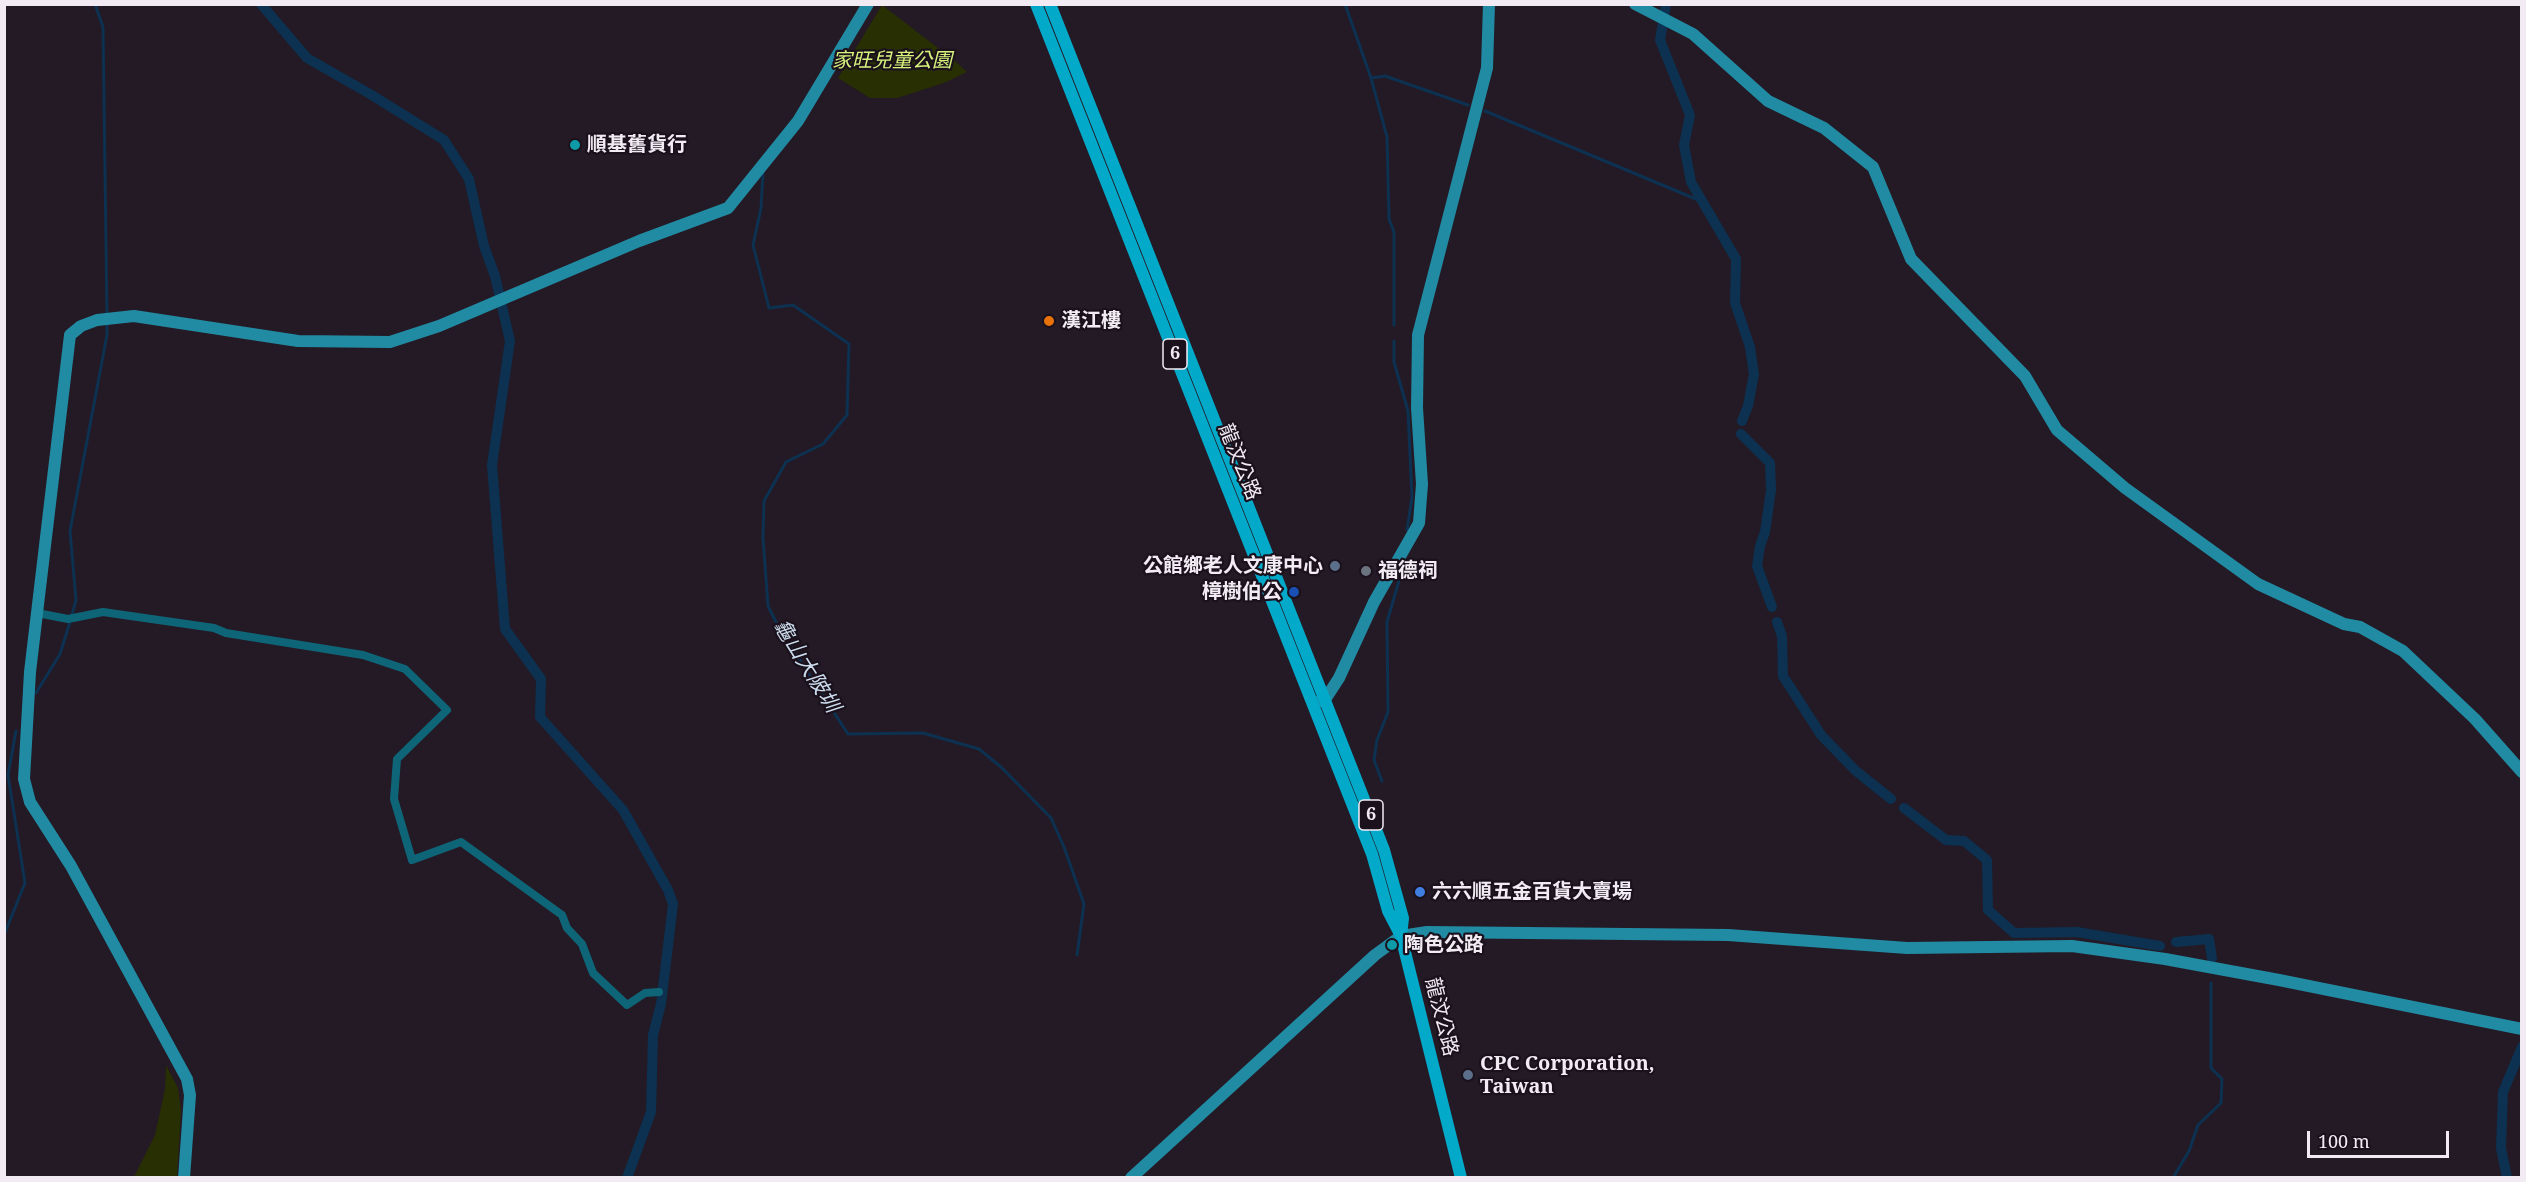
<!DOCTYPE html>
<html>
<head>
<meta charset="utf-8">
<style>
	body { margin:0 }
	#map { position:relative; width:2526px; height:1182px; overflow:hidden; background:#241a25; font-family:"Noto Serif",serif }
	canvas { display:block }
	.frame { position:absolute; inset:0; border:6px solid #f2ebf3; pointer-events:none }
	.scale { position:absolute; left:2307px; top:1131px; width:142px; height:27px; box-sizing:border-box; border:3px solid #f2ebf3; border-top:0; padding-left:8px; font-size:18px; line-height:21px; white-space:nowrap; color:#f2ebf3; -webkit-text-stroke:4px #1a111c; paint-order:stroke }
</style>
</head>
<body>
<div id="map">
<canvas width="2526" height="1182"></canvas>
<div class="frame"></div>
<div class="scale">100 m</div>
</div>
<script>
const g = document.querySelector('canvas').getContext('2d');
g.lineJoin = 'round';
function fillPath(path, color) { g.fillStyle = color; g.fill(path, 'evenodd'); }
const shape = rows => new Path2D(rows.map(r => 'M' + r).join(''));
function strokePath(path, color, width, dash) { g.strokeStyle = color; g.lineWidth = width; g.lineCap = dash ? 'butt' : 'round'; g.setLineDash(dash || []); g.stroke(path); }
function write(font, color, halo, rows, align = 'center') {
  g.font = font + ' "Noto Serif","Noto Sans TC",serif'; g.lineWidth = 4.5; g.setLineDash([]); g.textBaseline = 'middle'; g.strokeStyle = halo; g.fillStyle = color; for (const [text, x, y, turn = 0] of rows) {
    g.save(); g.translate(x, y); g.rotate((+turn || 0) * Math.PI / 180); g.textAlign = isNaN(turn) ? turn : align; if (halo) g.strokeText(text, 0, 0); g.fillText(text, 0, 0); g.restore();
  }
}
fillPath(shape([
	[882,5,955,61,967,72,944,83,897,98,870,98,838,78],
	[166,1065,178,1088,181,1110,177,1177,134,1177,155,1135,165,1089]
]), '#272f03');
strokePath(shape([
	[95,4,103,27,107,317],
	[1345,4,1371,78,1387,137,1389,219,1394,232,1394,325],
	[1371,78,1385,76,1468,105],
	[1485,111,1703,202],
	[763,172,761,208,753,245,769,308,793,305,849,344,847,415,823,444,786,462,764,501,763,538,768,606,779,628,848,734,923,733,979,749,1001,767,1051,818,1064,847,1084,904,1077,955],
	[1394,341,1394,362,1408,411,1412,497,1407,530],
	[72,615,76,600,70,531,107,335,107,323],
	[36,693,60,654,70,622],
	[1382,781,1374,760,1377,740,1388,712,1387,622,1403,567],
	[4,935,25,883,8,775,16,731],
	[2173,1178,2189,1151,2198,1125,2221,1103,2222,1079,2211,1068,2211,983]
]), '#0c3151', 3);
strokePath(shape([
	[261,4,307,58,370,94,444,140,469,179,484,246,495,276,510,341,492,465,505,629,541,679,540,717,623,810,668,890,673,904,661,1004,653,1035,651,1112,627,1178],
	[1666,4,1660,40,1690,115,1684,145,1691,182,1736,259,1735,303,1750,347,1754,374,1748,406,1742,421],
	[1741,434,1770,463,1771,490,1765,532,1760,546,1757,566,1772,607],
	[1777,622,1782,636,1783,676,1821,735,1856,771,1891,799],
	[1904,808,1946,840,1964,841,1987,860,1988,910,2014,933,2077,932,2160,946],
	[2176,942,2209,939,2212,958],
	[2507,1178,2501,1148,2503,1092,2522,1047]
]), '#0c3151', 10);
strokePath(shape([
	[37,613,68,619,103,612,214,628,226,633,363,655,405,669,447,710,397,759,394,799,412,860,461,842,562,915,567,928,582,944,593,973,627,1005,645,993,659,992]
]), '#0e6578', 8);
strokePath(shape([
	[1635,4,1693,34,1768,101,1824,128,1873,167,1911,259,2025,376,2057,430,2125,488,2258,584,2344,624,2360,627,2403,651,2475,719,2522,772],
	[1316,703,1326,698,1339,678,1374,602,1419,523,1422,484,1417,408,1418,335,1487,68,1489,4],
	[184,1178,190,1095,187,1079,71,866,30,802,24,779,30,672,70,335,81,326,97,320,134,316,298,341,390,342,439,326,639,241,728,208,798,121,868,4],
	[1131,1178,1375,955,1401,936,1427,932,1728,935,1907,948,2072,946,2165,959,2279,980,2522,1029]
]), '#218ba3', 12);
strokePath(shape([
	[1036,4,1372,854,1388,911,1401,936,1461,1178],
	[1050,4,1384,850,1403,918,1401,936]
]), '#02a9c9', 12);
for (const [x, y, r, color] of [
	[575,145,6,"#0f9aa8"],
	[1049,321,6,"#e8710a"],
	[1335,566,6,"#5c6f8a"],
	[1366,571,6,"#6b7280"],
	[1294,592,6,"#1a4fb4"],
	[1420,892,6,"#3f7fe0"],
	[1392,945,6,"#0f9aa8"],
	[1468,1075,6,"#5c6f8a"]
]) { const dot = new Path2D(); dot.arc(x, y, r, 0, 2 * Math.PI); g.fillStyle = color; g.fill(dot); strokePath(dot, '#1a111c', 2); }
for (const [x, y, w] of [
	[1175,354,24],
	[1371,815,24]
]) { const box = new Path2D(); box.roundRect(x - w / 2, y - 15, w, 30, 4.5); g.fillStyle = '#1a111c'; g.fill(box); strokePath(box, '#f2ebf3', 1.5); }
write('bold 18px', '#f2ebf3', null, [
	["6",1175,354],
	["6",1371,815]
]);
write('italic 20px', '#d7f37c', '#1a111c', [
	["家旺兒童公園",892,61]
]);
write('bold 20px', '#f2ebf3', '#1a111c', [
	["順基舊貨行",587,145],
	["漢江樓",1061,321],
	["公館鄉老人文康中心",1323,566,"right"],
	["福德祠",1378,571],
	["樟樹伯公",1282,592,"right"],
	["六六順五金百貨大賣場",1432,892],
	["陶色公路",1404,945],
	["CPC Corporation,",1480,1064],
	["Taiwan",1480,1087]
], 'left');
write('20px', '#f2ebf3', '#1a111c', [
	["龍汶公路",1239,462,68],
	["龍汶公路",1441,1017,76]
]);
write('italic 21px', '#cbdced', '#1a111c', [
	["龜山大陂圳",806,666,58]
]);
</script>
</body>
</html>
